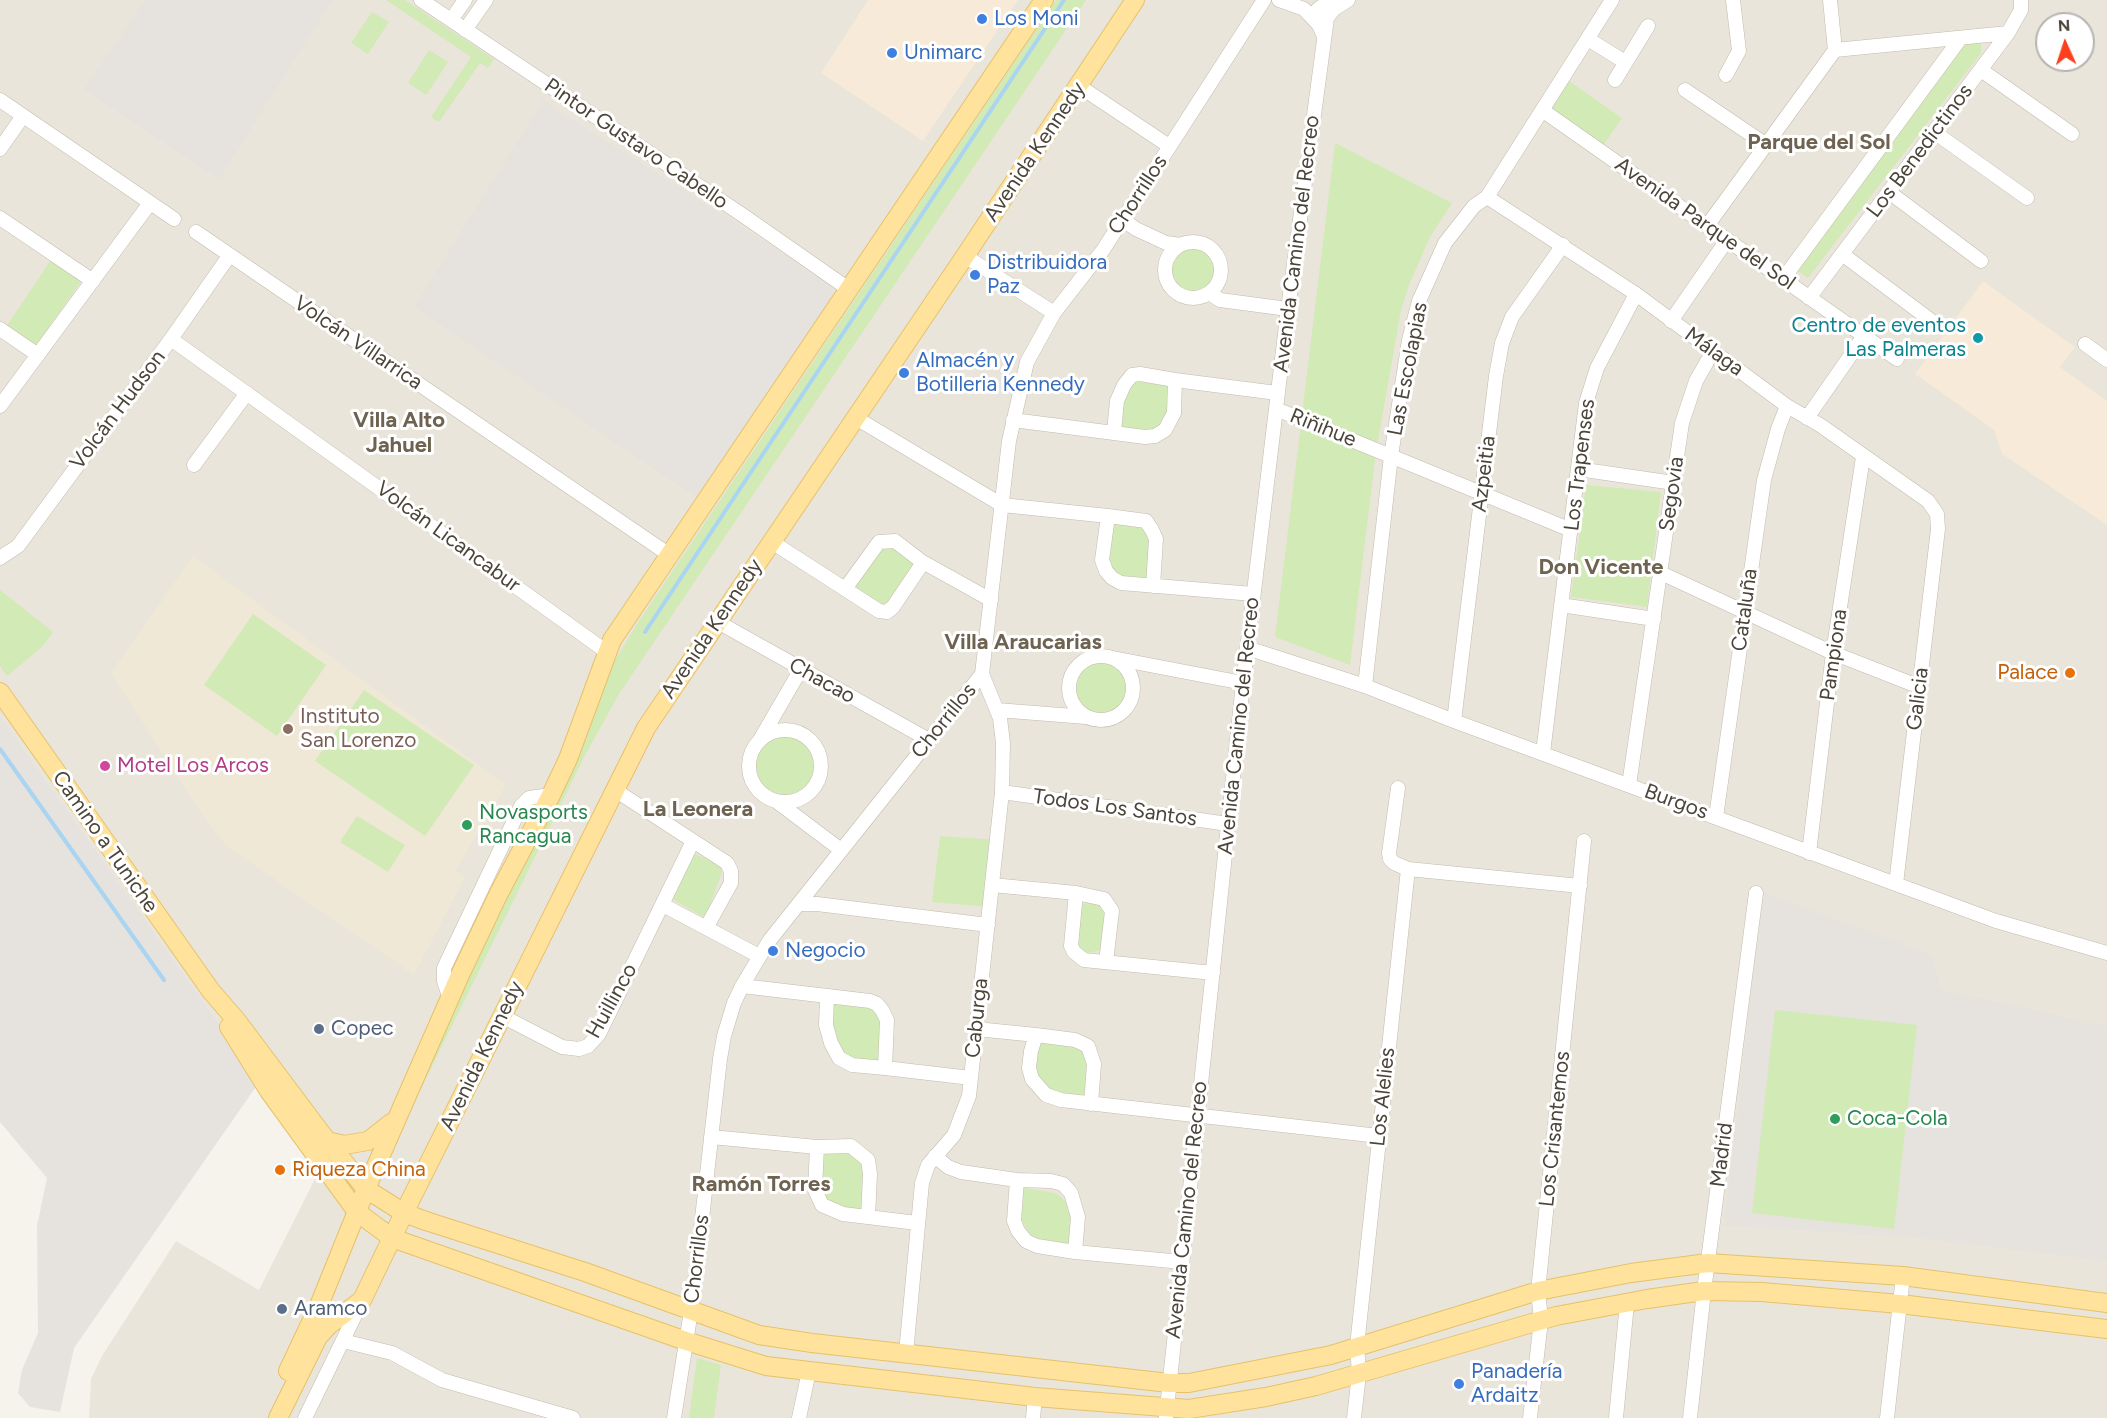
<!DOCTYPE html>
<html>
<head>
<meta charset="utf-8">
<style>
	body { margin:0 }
	#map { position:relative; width:2107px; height:1418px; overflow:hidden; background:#f6f3ec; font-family:Figtree,sans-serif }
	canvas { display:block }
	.north { position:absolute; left:2035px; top:12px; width:60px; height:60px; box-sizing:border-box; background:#fff; border:2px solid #b7b4b0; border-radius:50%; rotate:357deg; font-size:16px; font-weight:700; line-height:24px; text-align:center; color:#4b4439 }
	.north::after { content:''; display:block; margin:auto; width:21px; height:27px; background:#fc3f1d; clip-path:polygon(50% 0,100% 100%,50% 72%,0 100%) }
</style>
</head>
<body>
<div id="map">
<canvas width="2107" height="1418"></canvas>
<div class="north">N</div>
</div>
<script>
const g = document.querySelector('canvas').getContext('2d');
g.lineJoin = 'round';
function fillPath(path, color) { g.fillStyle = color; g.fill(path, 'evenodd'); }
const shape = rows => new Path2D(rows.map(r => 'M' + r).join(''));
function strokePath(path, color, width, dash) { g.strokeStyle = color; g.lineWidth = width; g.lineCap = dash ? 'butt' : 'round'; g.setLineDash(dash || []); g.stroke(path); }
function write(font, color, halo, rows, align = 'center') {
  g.font = font + ' Figtree,sans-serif'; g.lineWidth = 6; g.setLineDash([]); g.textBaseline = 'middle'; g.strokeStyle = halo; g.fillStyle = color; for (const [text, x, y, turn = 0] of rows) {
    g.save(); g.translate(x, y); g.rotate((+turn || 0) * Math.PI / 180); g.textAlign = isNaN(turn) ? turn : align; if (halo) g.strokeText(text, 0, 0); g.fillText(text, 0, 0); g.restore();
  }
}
fillPath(shape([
	[0,0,2107,0,2107,1418,89,1418,91,1379,102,1356,176,1241,259,1290,321,1167,0,715],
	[2047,24,2083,24,2083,60,2047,60]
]), '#eae5da');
fillPath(shape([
	[868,0,1018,0,923,141,821,73],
	[1983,281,2075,347,2060,367,2107,401,2107,525,2002,454,1994,430,1915,374]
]), '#f7ead8');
fillPath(shape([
	[145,0,332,0,219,179,84,89],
	[543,101,842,291,699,499,414,307],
	[0,715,260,1081,74,1348,60,1412,30,1407,18,1393,22,1370,38,1333,37,1226,47,1178,0,1122],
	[1763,892,1932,955,1941,990,2107,1026,2107,1261,1910,1237,1724,1225]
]), '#e6e2dd');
fillPath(shape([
	[193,556,506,785,455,871,465,877,414,975,226,846,201,813,111,673]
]), '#efe8d6');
fillPath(shape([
	[386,0,405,0,494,59,488,68,480,63,439,122,431,117,471,57],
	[1056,0,1086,0,619,694,584,757,411,1109,445,1011,588,727,614,662,635,627],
	[372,12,389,22,368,54,351,43],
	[1981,41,1981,53,1808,278,1795,269,1964,43],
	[429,50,448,62,426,95,408,83],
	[1563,77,1622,118,1600,150,1542,110],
	[1335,143,1452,203,1430,237,1409,285,1401,310,1376,452,1350,665,1275,637],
	'1170 269a23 23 0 1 1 46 0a23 23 0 1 1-46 0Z',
	[51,260,81,281,36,346,6,327],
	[1135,380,1170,384,1169,412,1161,426,1153,431,1119,427,1122,402,1128,388],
	[1586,485,1661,492,1647,607,1571,597],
	[1112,521,1144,525,1152,540,1149,581,1122,579,1115,575,1106,560],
	[887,544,917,562,886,608,850,588],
	[0,590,53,632,43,646,7,676,0,666],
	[253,614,326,665,277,736,204,685],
	'1072 688a29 29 0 1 1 58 0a29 29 0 1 1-58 0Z',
	[364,690,474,765,425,836,315,761],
	'754 765a30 30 0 1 1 60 0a30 30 0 1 1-60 0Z',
	[357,816,405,845,388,872,340,842],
	[940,836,997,840,989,907,932,902],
	[690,852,721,865,722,872,706,916,702,916,672,899],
	[1094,901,1099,901,1109,911,1101,950,1088,953,1080,949,1077,943,1081,905],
	[832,1001,874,1008,882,1021,881,1064,867,1063,842,1055,833,1034],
	[1775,1010,1917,1025,1894,1229,1752,1213],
	[1039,1039,1073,1044,1085,1049,1089,1056,1089,1097,1049,1091,1036,1077,1035,1052],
	[822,1150,849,1151,864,1163,864,1210,845,1208,831,1203,822,1194,820,1177],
	[1020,1187,1055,1193,1061,1197,1067,1204,1073,1219,1071,1244,1039,1240,1031,1235,1021,1219],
	[697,1358,721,1365,714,1418,689,1418]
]), '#d2eab5');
strokePath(shape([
	[645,632,1064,0],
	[0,749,164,980]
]), '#a9d4f2', 4);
const minor = shape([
	[421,0,744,216,850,290],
	[1279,0,1304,9,1319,25,1324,36],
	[1313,17,1318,9,1327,3,1337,0],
	[451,20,465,0],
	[465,30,486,0],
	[1588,39,1625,62],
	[1835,50,2008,33],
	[1981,70,2072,134],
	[1726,75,1739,51,1733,0],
	[1615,80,1648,26],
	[1079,86,1169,146],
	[1685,90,1765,144],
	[0,100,174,219],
	[1542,110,1897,359],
	[1934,132,2027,198],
	[0,149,23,116],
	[1889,192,1981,261],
	[1487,197,1636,294,1787,406,1820,425,1928,501,1937,514,1938,529,1896,884],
	[0,218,93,281],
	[1123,220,1136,229,1166,243,1181,245],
	[1707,226,1835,50,1830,0],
	[196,232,671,556],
	'1165 270a28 28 0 1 1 56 0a28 28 0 1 1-56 0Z',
	[1842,254,1933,322],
	[965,256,1054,313],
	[1783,279,1960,39],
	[1209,293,1220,300,1288,309],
	[1809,298,2008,33,2021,10,2021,0],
	[1671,321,1727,240],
	[0,329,38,355],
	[171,339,607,652],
	[2085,344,2107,360],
	[0,406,150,203],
	[1276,409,1571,530],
	[856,418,1002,505,1108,516,1102,560,1106,571,1112,578,1121,583,1253,594],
	[1807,418,1864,336],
	[1013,420,1145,437,1155,436,1165,430,1174,413,1175,380,1277,393],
	[1114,432,1117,401,1124,385,1132,375,1140,374,1175,380],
	[194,465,247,393],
	[1578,469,1674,483],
	[1108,516,1146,521,1152,530,1156,539,1153,586],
	[772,542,879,611,887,612,893,607,920,567,921,561,991,600],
	[0,558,18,546,171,339,229,256],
	[1661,573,1833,653,1920,687],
	[845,589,879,542,895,541,921,561],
	[1561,605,1654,619],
	[716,621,929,740],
	[1247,648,1365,686,1454,721,1996,921,2107,953],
	'1069 688a32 32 0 1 1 64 0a32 32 0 1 1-64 0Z',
	[1118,659,1243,683],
	[1365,686,1391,456,1409,340,1419,301,1445,243,1474,206,1487,197,1612,0],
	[997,710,1086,717],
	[1454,721,1496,376,1502,343,1512,317,1563,245],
	'749 766a36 36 0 1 1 72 0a36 36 0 1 1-72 0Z',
	[761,738,801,669],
	[1543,753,1586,403,1597,368,1636,294],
	[1629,785,1682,423,1696,381,1713,351],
	[1398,788,1389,853,1390,859,1394,863,1408,869,1580,886],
	[615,790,727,863,731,871,731,883,706,928],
	[1002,792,1228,824],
	[776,801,841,850],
	[1716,817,1764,480,1778,429,1787,406],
	[1809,853,1833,653,1863,457],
	[992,885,1076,893,1071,946,1074,952,1084,960,1213,973],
	[1076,893,1104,899,1112,911,1106,962],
	[799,904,817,904,988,925],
	[663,905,759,956],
	[742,986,870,1001,877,1004,882,1010,887,1020,885,1068,852,1065,839,1058,831,1043,826,1025,827,996],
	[450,999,444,981,444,968,521,806,529,798,551,795],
	[502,1016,562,1047,579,1049,588,1046,599,1034,693,841],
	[976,1029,1036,1035,1031,1051,1029,1068,1032,1079,1046,1095,1061,1100,1379,1136],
	[1036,1035,1075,1040,1088,1046,1094,1064,1091,1104],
	[885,1068,971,1078],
	[711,1137,817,1147,815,1190,822,1205,843,1214,917,1223],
	[817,1147,851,1146,868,1160,870,1174,868,1217],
	[935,1156,948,1167,961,1172,1017,1180,1051,1181,1063,1184,1071,1193,1078,1217,1075,1252,1182,1262],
	[1017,1180,1014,1221,1018,1231,1026,1241,1037,1246,1075,1252],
	[343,1341,392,1353,442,1380,573,1418],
	[906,1353,922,1183,928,1165,954,1135,969,1096,1002,792,1003,743,1000,718,982,674],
	[305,1418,362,1301],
	[674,1418,693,1298,720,1059,724,1036,734,1003,742,986,769,941,982,674,1009,441,1027,362,1054,313,1103,250,1264,0],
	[799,1418,809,1371],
	[1033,1418,1035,1397],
	[1166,1418,1243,683,1288,309,1327,18,1334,9,1348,0],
	[1354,1418,1359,1374,1357,1346,1408,869],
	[1530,1418,1541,1320,1538,1291,1584,841],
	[1616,1418,1627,1303],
	[1690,1418,1704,1291,1756,893],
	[1887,1418,1903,1276]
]);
const major = shape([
	[0,692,211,991,237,1021,327,1141,366,1189,404,1213,426,1221,585,1272,759,1335,812,1343,1169,1383,1189,1383,1331,1355,1538,1291,1631,1273,1708,1263,1903,1276,2107,1303],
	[229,1027,269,1091,357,1212,392,1238,686,1341,766,1366,1035,1397,1189,1409,1266,1397,1316,1386,1556,1316,1647,1299,1704,1291,1762,1292,1900,1304,2107,1329],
	[327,1141,344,1145,368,1141,391,1123],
	[288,1371,320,1303,366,1189,460,975,499,893,551,795,568,759,612,640,1044,0],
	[278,1418,318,1337,329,1325,362,1300,404,1213,646,728,965,256,1135,0]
]);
strokePath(minor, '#c2bbae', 15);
strokePath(major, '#e6c16a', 20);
strokePath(minor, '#fff', 14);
strokePath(major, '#ffe39c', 18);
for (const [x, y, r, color] of [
	[982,19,6,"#3f7fe0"],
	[892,53,6,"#3f7fe0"],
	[975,275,6,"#3f7fe0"],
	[1978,338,6,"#0f9aa8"],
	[904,373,6,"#3f7fe0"],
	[2070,673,6,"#e8710a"],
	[288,729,6,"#8d6e63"],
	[105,766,6,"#d1479c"],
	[467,825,6,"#2e9e5b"],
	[773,951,6,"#3f7fe0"],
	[319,1029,6,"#5c6f8a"],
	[1835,1119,6,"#2e9e5b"],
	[280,1170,6,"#e8710a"],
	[282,1309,6,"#5c6f8a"],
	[1459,1384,6,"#3f7fe0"]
]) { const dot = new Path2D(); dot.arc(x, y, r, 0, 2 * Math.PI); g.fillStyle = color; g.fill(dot); strokePath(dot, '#fff', 2); }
write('21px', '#366cbe', '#fff', [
	["Los Moni",994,19],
	["Unimarc",904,53],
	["Distribuidora",987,263],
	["Paz",987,287],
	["Almacén y",916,361],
	["Botilleria Kennedy",916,385],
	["Negocio",785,951],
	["Panadería",1471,1372],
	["Ardaitz",1471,1396]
], 'left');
write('21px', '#4b4439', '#fff', [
	["Pintor Gustavo Cabello",636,144,34],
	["Los Benedictinos",1920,151,-53],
	["Avenida Kennedy",1035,152,-56],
	["Chorrillos",1138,195,-57],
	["Avenida Parque del Sol",1705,224,35],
	["Avenida Camino del Recreo",1297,244,-83],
	["Volcán Villarrica",358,343,34],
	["Málaga",1714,352,36],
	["Las Escolapias",1408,369,-79],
	["Volcán Hudson",118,410,-53],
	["Riñihue",1323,428,22],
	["Los Trapenses",1580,465,-83],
	["Azpeitia",1484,474,-83],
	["Segovia",1672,494,-82],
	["Volcán Licancabur",448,537,36],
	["Cataluña",1745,610,-82],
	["Avenida Kennedy",712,629,-56],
	["Pampiona",1834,655,-82],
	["Chacao",822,681,29],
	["Galicia",1918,699,-83],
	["Chorrillos",944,721,-51],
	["Avenida Camino del Recreo",1239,726,-84],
	["Burgos",1676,802,20],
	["Todos Los Santos",1115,808,8],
	["Camino a Tuniche",105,842,55],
	["Huillinco",612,1001,-61],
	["Caburga",977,1018,-84],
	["Avenida Kennedy",482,1056,-64],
	["Los Alelies",1383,1097,-84],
	["Los Crisantemos",1555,1129,-84],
	["Madrid",1722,1155,-83],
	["Avenida Camino del Recreo",1187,1210,-84],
	["Chorrillos",697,1259,-83]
]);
write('21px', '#0d838f', '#fff', [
	["Centro de eventos",1966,326],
	["Las Palmeras",1966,350]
], 'right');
write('21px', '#c56008', '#fff', [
	["Palace",2058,673],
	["Riqueza China",292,1170,"left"]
], 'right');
write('21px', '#785e54', '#fff', [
	["Instituto",300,717],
	["San Lorenzo",300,741]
], 'left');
write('21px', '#b23c85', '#fff', [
	["Motel Los Arcos",117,766]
], 'left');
write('21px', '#27864d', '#fff', [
	["Novasports",479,813],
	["Rancagua",479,837],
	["Coca-Cola",1847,1119]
], 'left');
write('21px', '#4e5e75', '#fff', [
	["Copec",331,1029],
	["Aramco",294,1309]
], 'left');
write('bold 22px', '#6e6250', '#fff', [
	["Parque del Sol",1819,143],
	["Villa Alto",399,421],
	["Jahuel",399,446],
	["Don Vicente",1601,568],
	["Villa Araucarias",1023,643],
	["La Leonera",698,810],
	["Ramón Torres",761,1185]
]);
</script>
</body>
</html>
